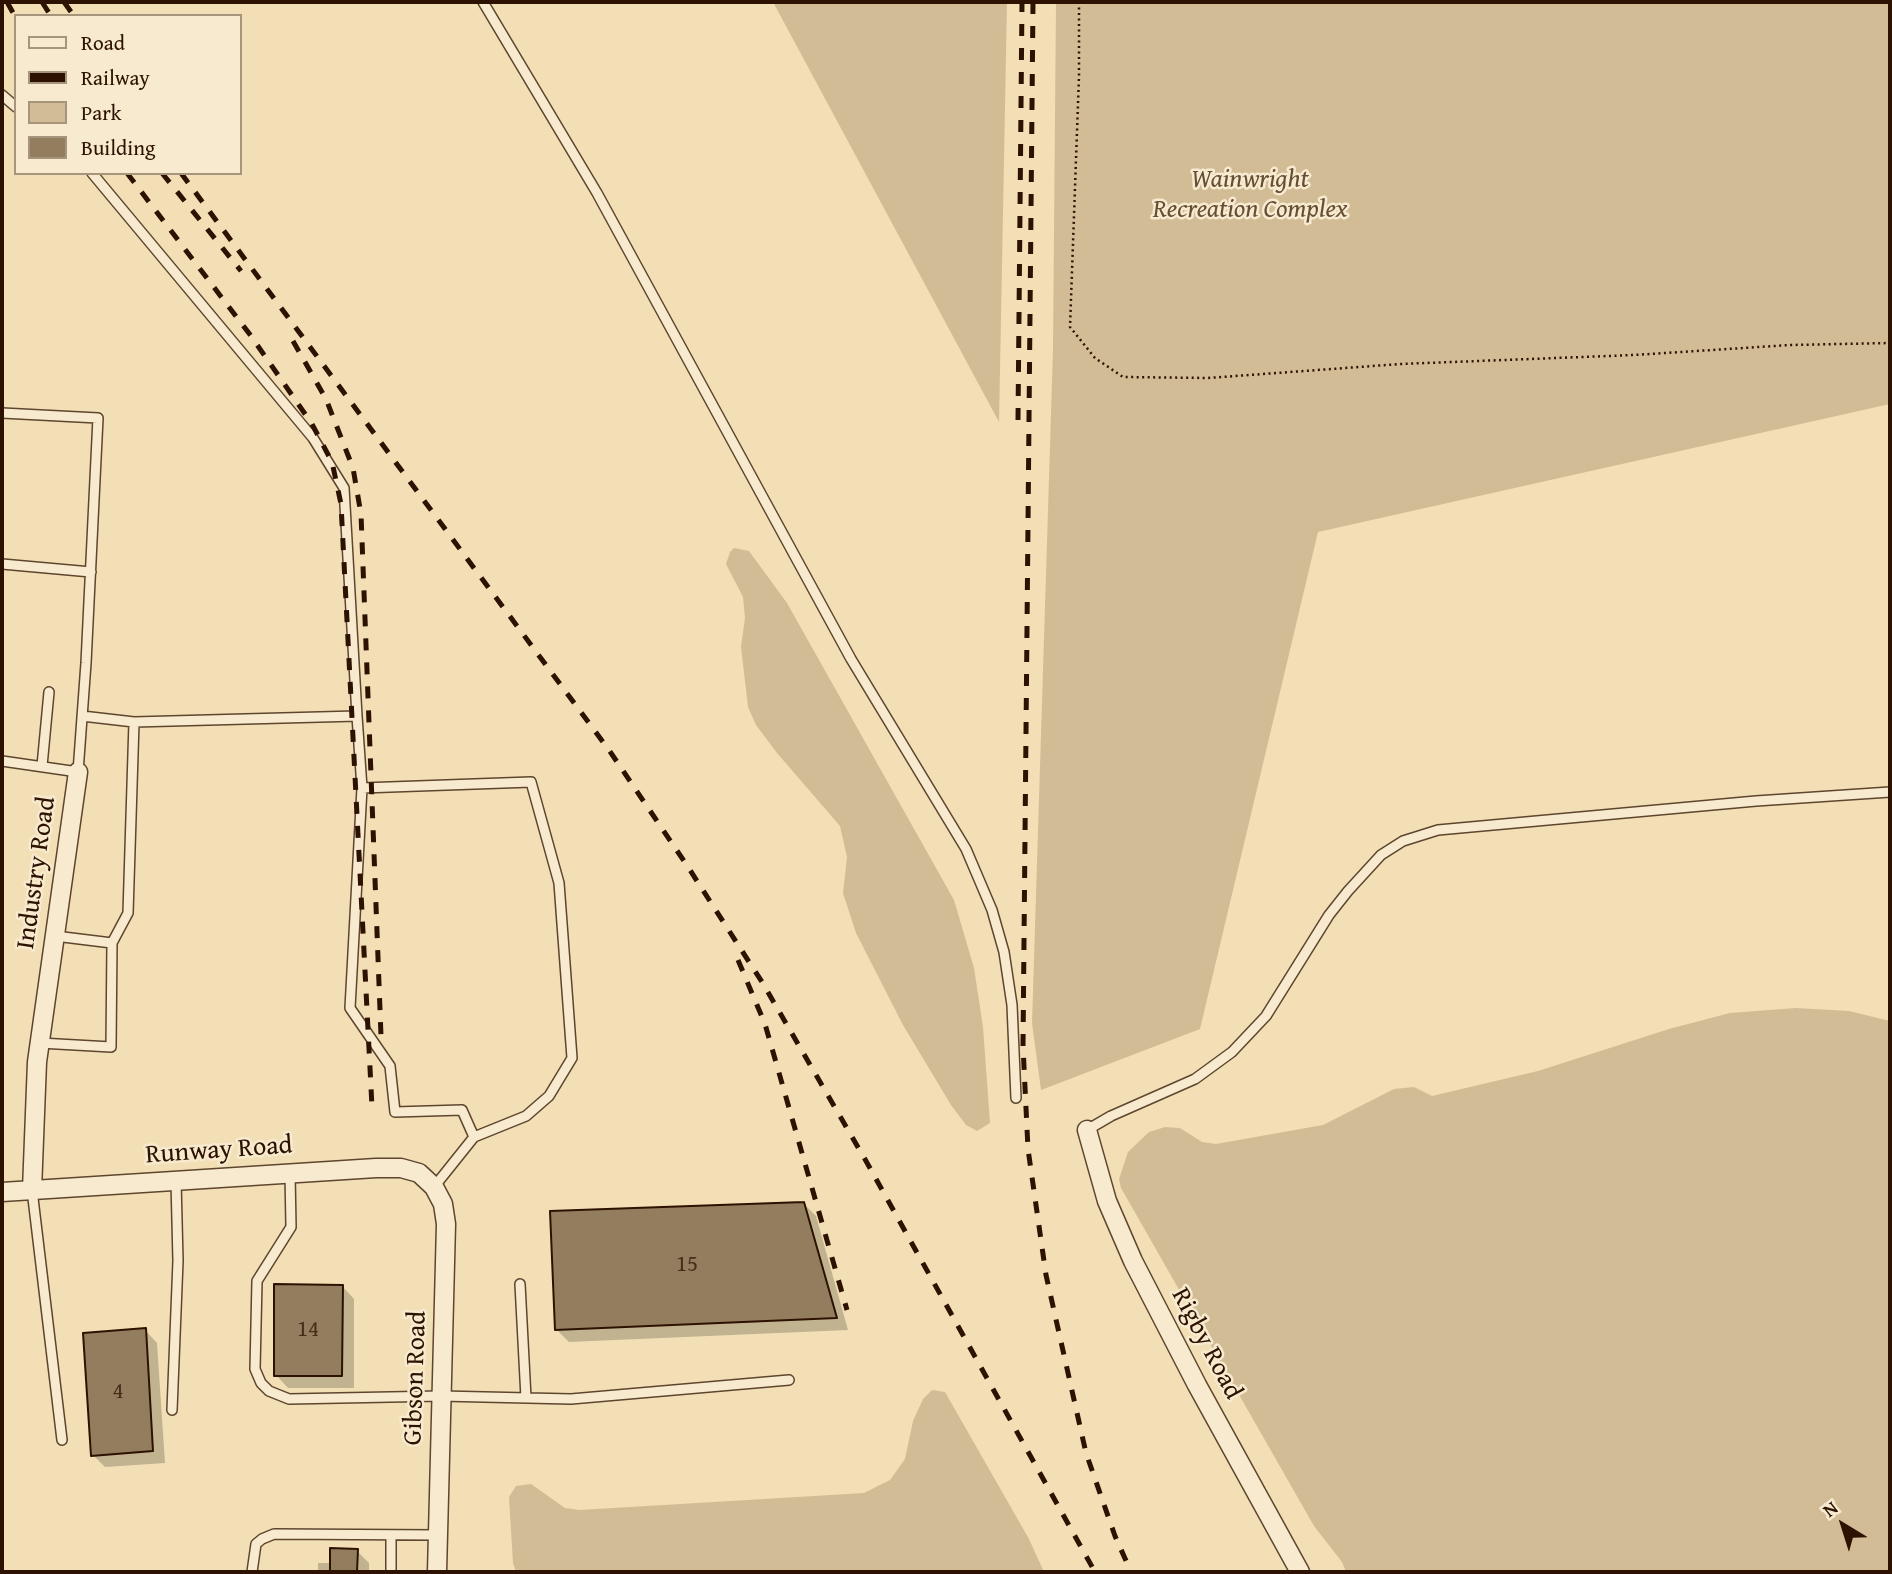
<!DOCTYPE html>
<html>
<head>
<meta charset="utf-8">
<style>
	body { margin:0 }
	#map { position:relative; width:1892px; height:1574px; overflow:hidden; background:#f2dfb5; font-family:"Gentium Book Plus",serif }
	canvas { display:block }
	.frame { position:absolute; inset:0; border:4px solid #2d1201; pointer-events:none }
	.legend { position:absolute; left:14px; top:14px; width:228px; height:161px; box-sizing:border-box; background:#f7eacf; border:2px solid #a6947d; margin:0; padding:9px 12px; list-style:none; font-size:21px; color:#2d1201 }
	.legend li { display:flex; align-items:center; gap:14px; height:35px }
	.legend b { width:35px; border:2px solid #a6947d }
	.north { position:absolute; left:1808px; top:1490px; width:70px; height:70px; -webkit-text-stroke:5px #f7eacf; paint-order:stroke; rotate:322deg; font-size:19px; font-weight:700; line-height:28px; text-align:center; color:#2d1201 }
	.north::after { content:''; display:block; margin:auto; width:24px; height:32px; background:#2d1201; clip-path:polygon(50% 0,100% 100%,50% 72%,0 100%) }
</style>
</head>
<body>
<div id="map">
<canvas width="1892" height="1574"></canvas>
<div class="frame"></div>
<ul class="legend">
<li><b style="height:9px;background:#f7eacf"></b>Road</li>
<li><b style="height:9px;background:#2d1201"></b>Railway</li>
<li><b style="height:19px;background:#d1bc96"></b>Park</li>
<li><b style="height:19px;background:#937d5f"></b>Building</li>
</ul>
<div class="north">N</div>
</div>
<script>
const g = document.querySelector('canvas').getContext('2d');
g.lineJoin = 'round';
function fillPath(path, color) { g.fillStyle = color; g.fill(path, 'evenodd'); }
const shape = rows => new Path2D(rows.map(r => 'M' + r).join(''));
function strokePath(path, color, width, dash) { g.strokeStyle = color; g.lineWidth = width; g.lineCap = dash ? 'butt' : 'round'; g.setLineDash(dash || []); g.stroke(path); }
function write(font, color, halo, rows, align = 'center') {
  g.font = font + ' "Gentium Book Plus",serif'; g.lineWidth = 5; g.setLineDash([]); g.textBaseline = 'middle'; g.strokeStyle = halo; g.fillStyle = color; for (const [text, x, y, turn = 0] of rows) {
    g.save(); g.translate(x, y); g.rotate((+turn || 0) * Math.PI / 180); g.textAlign = isNaN(turn) ? turn : align; if (halo) g.strokeText(text, 0, 0); g.fillText(text, 0, 0); g.restore();
  }
}
fillPath(shape([
	[773,2,1007,2,999,422],
	[1056,2,1890,2,1890,404,1318,532,1200,1029,1041,1090,1032,1023,1053,350],
	[734,548,749,551,787,603,954,900,974,968,983,1027,990,1123,977,1131,966,1125,951,1105,903,1025,856,933,843,893,847,857,840,826,777,753,756,725,748,707,741,647,745,618,743,597,726,564,730,552],
	[1796,1008,1849,1011,1890,1021,1890,1572,1346,1572,1342,1562,1314,1526,1121,1188,1119,1179,1128,1152,1149,1132,1165,1127,1180,1128,1202,1142,1216,1144,1323,1125,1394,1089,1414,1087,1432,1096,1538,1071,1669,1029,1730,1013],
	[932,1390,945,1392,1029,1539,1044,1572,516,1572,513,1563,509,1497,516,1486,531,1484,565,1508,580,1510,864,1493,890,1480,905,1459,913,1421,923,1399]
]), '#d1bc96');
fillPath(shape([
	[803,1203,816,1216,848,1330,569,1342,556,1329],
	[342,1286,354,1299,354,1388,288,1388,276,1375],
	[145,1330,157,1343,165,1463,105,1467,93,1455],
	[357,1551,369,1563,369,1572,318,1572,318,1563,331,1563]
]), '#0003');
const building = shape([
	[804,1202,837,1318,555,1330,550,1211,804,1202],
	[274,1284,343,1285,342,1376,274,1376,274,1284],
	[146,1328,153,1451,91,1456,83,1333,146,1328],
	[330,1548,358,1549,357,1572,330,1572,330,1548]
]);
fillPath(building, '#937d5f');
strokePath(building, '#2d1201', 2);
const lane = shape([
	[483,2,597,193,851,659,966,849,992,910,1004,952,1012,1005,1016,1098],
	[2,95,16,107],
	[92,173,313,438,344,488,357,716],
	[2,413,98,418,86,663,78,772,2,761],
	[2,564,91,572],
	[134,722,357,716,362,788,350,1008,390,1066,395,1112,462,1110,474,1137],
	[42,766,49,692],
	[362,788,531,782,559,883,572,1058,549,1096,526,1116,474,1137,434,1187],
	[55,936,112,943],
	[40,1043,111,1047,112,943,128,913,134,722,82,716],
	[1087,1130,1111,1116,1195,1079,1232,1052,1266,1016,1329,915,1348,891,1381,855,1403,841,1438,830,1756,801,1890,792],
	[290,1173,291,1227,257,1281,255,1369,261,1383,269,1391,289,1399,441,1396,571,1399,789,1380],
	[32,1190,62,1440],
	[520,1284,526,1398],
	[172,1410,178,1261,176,1181],
	[252,1572,256,1544,262,1539,274,1534,438,1535],
	[391,1572,391,1535]
]);
const street = shape([
	[1087,1130,1107,1201,1133,1261,1197,1385,1300,1572],
	[32,1190,37,1062,78,772],
	[2,1192,376,1168,401,1168,419,1173,434,1187,443,1204,446,1224,437,1572]
]);
strokePath(lane, '#5e452e', 12);
strokePath(street, '#5e452e', 21);
strokePath(shape([
	[1079,2,1079,76,1070,327,1095,358,1123,377,1208,378,1400,364,1634,355,1790,345,1890,343]
]), '#2d1201', 2.5, [2, 3.5]);
strokePath(lane, '#f7eacf', 9);
strokePath(street, '#f7eacf', 18);
strokePath(shape([
	[7,2,16,18],
	[42,2,51,16],
	[64,2,74,16],
	[1033,2,1023,1046,1028,1149,1046,1275,1086,1453,1115,1536,1131,1572],
	[127,173,251,336,312,424,332,462,341,504,372,1107],
	[162,173,241,271],
	[181,173,609,750,688,867,762,982,866,1161,1095,1572],
	[293,341,326,399,353,468,361,514,381,1036],
	[1018,420,1022,2],
	[738,960,765,1024,847,1310]
]), '#2d1201', 5, [12, 12]);
write('23px', '#462d18', null, [
	["15",687,1265],
	["14",308,1330],
	["4",118,1392]
]);
write('italic 26px', '#664e35', '#f7eacf', [
	["Wainwright",1250,180],
	["Recreation Complex",1250,210]
]);
write('26px', '#2d1201', '#f7eacf', [
	["Industry Road",37,873,-82],
	["Runway Road",219,1151,-4],
	["Rigby Road",1206,1344,62],
	["Gibson Road",416,1378,-88]
]);
</script>
</body>
</html>
